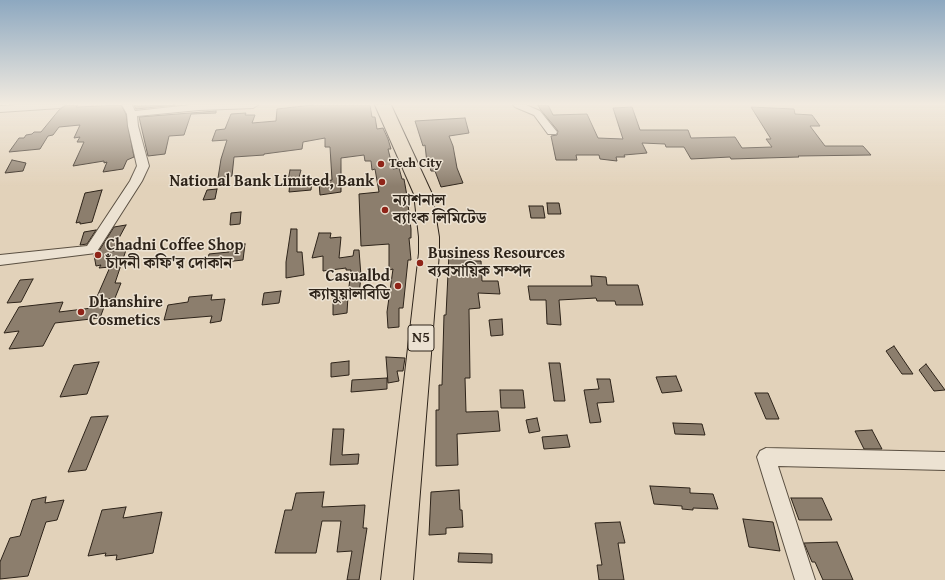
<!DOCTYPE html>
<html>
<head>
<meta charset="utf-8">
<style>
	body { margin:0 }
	canvas { display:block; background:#e2d2ba }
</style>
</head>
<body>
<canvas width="945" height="580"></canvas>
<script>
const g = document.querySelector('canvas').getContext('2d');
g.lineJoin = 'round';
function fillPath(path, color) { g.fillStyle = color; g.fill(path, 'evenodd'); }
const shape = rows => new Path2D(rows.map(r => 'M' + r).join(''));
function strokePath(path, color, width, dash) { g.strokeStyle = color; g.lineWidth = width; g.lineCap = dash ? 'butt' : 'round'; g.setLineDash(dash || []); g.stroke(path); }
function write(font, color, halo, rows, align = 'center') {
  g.font = font + ' "Gentium Book Plus","Noto Serif Bengali",serif'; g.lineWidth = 3; g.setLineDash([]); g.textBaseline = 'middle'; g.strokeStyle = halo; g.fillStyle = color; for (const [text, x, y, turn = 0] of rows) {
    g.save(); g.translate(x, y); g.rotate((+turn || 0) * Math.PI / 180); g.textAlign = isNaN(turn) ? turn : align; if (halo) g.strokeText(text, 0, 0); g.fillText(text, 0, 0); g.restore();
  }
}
const building = shape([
	[66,105,78,105,76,107,121,105,126,114,134,157,127,160,123,169,103,172,107,162,104,163,104,161,73,166,84,142,77,142,80,137,74,138,80,125,59,127,53,135,48,136,40,149,9,152,19,138,24,138,26,135,32,134,34,132,41,132,59,110,66,105],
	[134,105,137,106,176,105,136,109,134,105],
	[312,105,370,105,372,117,375,117,377,129,383,128,388,139,391,149,388,149,393,169,399,168,402,179,404,179,407,196,411,229,411,238,409,238,411,260,408,260,403,308,399,308,399,327,388,328,387,312,393,269,389,270,389,244,361,246,359,194,379,192,375,169,372,170,371,161,365,161,364,155,341,158,341,192,320,195,319,182,332,180,330,147,325,147,325,138,303,142,302,149,264,154,264,155,234,157,232,176,218,178,221,159,227,140,212,141,216,130,225,129,231,114,246,113,245,115,255,115,252,123,276,121,277,109,312,105],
	[538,105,548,105,553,115,587,114,598,138,623,139,613,108,632,107,640,130,688,130,691,138,735,137,742,148,772,147,766,139,771,139,751,107,794,109,795,114,812,115,820,126,810,126,825,146,863,146,871,155,798,156,799,157,731,159,730,157,691,159,684,147,666,147,665,144,642,143,647,153,624,155,625,157,616,157,617,161,600,159,599,155,576,155,577,160,556,160,551,136,557,135,558,131,540,109,538,105],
	[216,111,216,113,191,114,184,135,169,136,165,154,148,156,139,117,216,111],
	[465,118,469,133,449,136,453,146,457,168,463,183,441,187,435,171,431,171,429,163,427,163,425,145,423,146,415,121,465,118],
	[12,160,26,163,23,171,5,173,12,160],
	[290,170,301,170,298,181,288,181,290,170],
	[312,180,311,190,289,192,290,182,312,180],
	[217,189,215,199,203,200,207,190,217,189],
	[102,190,92,222,80,224,80,222,76,223,85,193,102,190],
	[547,203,559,203,561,214,548,214,547,203],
	[529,206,543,206,545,218,531,218,529,206],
	[241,212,240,224,230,225,231,213,241,212],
	[126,225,112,251,126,250,115,283,121,283,115,298,107,299,100,318,55,323,43,346,9,349,19,331,4,333,19,307,63,302,59,312,92,308,110,267,99,268,101,265,96,266,94,255,97,254,114,227,126,225],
	[291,229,297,229,297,252,302,252,304,275,286,278,286,262,291,229],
	[96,230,87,244,80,245,84,232,96,230],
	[319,233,331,233,330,238,341,237,339,258,353,256,354,250,359,250,361,276,359,295,348,295,351,270,346,270,346,268,323,271,323,256,312,258,319,233],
	[245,244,243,260,207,264,209,254,229,252,230,246,245,244],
	[449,253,471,253,471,261,481,261,482,281,498,281,500,294,478,293,480,308,469,309,470,378,465,378,466,412,498,411,500,431,457,434,458,465,436,466,436,410,439,410,439,385,442,385,444,315,446,315,449,253],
	[591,276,606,277,607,285,638,285,643,305,616,305,615,301,597,301,596,298,559,300,561,325,547,324,546,300,530,300,528,286,592,286,591,276],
	[33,279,21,302,7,303,20,280,33,279],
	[281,291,279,303,262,305,264,293,281,291],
	[212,295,211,300,225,299,221,321,210,323,212,316,164,320,168,305,188,302,189,297,212,295],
	[348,296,347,313,333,315,333,298,348,296],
	[502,319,503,335,491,336,489,320,502,319],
	[894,346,913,374,902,374,886,351,894,346],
	[386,357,405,358,403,371,397,371,399,381,388,383,386,357],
	[349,361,349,375,331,377,331,363,349,361],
	[99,362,87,394,60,397,74,365,99,362],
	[549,363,560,363,565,401,554,401,549,363],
	[926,364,945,390,934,391,919,370,926,364],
	[676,376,682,391,662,393,656,377,676,376],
	[387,378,387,389,351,392,352,380,387,378],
	[597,379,610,379,614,402,597,403,601,422,590,423,584,390,599,389,597,379],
	[500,390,523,390,525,408,501,408,500,390],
	[755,393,768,393,779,419,766,419,755,393],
	[108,416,86,470,68,472,91,417,108,416],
	[537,418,540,431,529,433,526,420,537,418],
	[673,423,702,424,705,435,675,434,673,423],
	[333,429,344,429,342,455,359,454,358,464,330,465,333,429],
	[872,430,882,449,864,449,855,431,872,430],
	[567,435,570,447,544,449,542,437,567,435],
	[650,486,690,488,690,493,713,494,718,509,693,508,693,510,682,509,682,506,654,504,650,486],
	[459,490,460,510,462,510,463,527,446,528,446,534,429,535,431,492,459,490],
	[324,492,322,507,365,505,363,528,367,528,359,580,347,580,352,551,337,552,341,521,322,521,316,553,275,553,285,510,292,510,296,493,324,492],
	[46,497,45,503,64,500,57,520,46,522,28,576,0,579,0,562,10,538,20,536,32,500,46,497],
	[791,498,822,498,832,520,799,520,791,498],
	[126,507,123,518,162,512,153,553,116,560,117,555,105,556,106,553,88,556,102,510,126,507],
	[743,519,773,522,780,551,749,547,743,519],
	[620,522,625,543,618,543,624,580,599,580,597,565,602,565,595,523,620,522],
	[837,542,853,580,823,580,815,562,812,562,804,543,837,542],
	[459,553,492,554,492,563,458,562,459,553]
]);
fillPath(building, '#8c7e6d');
strokePath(building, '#2e241a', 1);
const minor = shape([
	[17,105,65,105,60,108,0,112,0,106,17,105],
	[122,105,132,105,135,111,190,105,258,105,253,108,199,110,137,116,138,126,149,166,142,181,96,253,0,265,0,255,87,246,130,181,137,166,128,126,127,114,122,105],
	[513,105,526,105,540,111,557,132,556,134,548,134,534,115,515,107,513,105],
	[766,448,945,452,945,470,778,466,815,580,795,580,757,457,760,451,766,448]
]);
const trunk = shape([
	[375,105,391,105,432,194,439,237,439,253,413,580,381,580,419,253,419,237,414,194,375,105]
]);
strokePath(minor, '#5b5042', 2);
strokePath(trunk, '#2e241a', 2);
fillPath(minor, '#ece2d2');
fillPath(trunk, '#e2d2ba');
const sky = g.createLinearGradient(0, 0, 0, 186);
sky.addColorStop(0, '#8da8c0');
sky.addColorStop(0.56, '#f2ebe0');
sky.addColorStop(1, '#f2ebe000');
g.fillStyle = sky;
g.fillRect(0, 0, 945, 186);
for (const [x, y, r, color] of [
	[381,164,4,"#8f2418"],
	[382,182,4,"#8f2418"],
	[385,210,4,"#8f2418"],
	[98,255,4,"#8f2418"],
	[420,263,4,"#8f2418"],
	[398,286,4,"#8f2418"],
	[81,312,4,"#8f2418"]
]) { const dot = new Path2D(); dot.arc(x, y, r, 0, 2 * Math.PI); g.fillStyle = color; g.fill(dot); strokePath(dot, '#ece2d2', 1.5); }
write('bold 13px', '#2e241a', '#ece2d2', [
	["Tech City",389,164]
], 'left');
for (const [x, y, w] of [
	[421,338,26]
]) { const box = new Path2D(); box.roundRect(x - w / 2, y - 13, w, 26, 3); g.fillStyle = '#ece2d2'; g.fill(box); strokePath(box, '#2e241a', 1); }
write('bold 15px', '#2e241a', null, [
	["N5",421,338]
]);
write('bold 16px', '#2e241a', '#ece2d2', [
	["National Bank Limited, Bank",374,182,"right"],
	["ন্যাশনাল",393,201],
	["ব্যাংক লিমিটেড",393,219],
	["Chadni Coffee Shop",106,246],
	["চাঁদনী কফি'র দোকান",106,264],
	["Business Resources",428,254],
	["ব্যবসায়িক সম্পদ",428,272],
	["Casualbd",390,277,"right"],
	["ক্যাযুয়ালবিডি",390,295,"right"],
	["Dhanshire",89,303],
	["Cosmetics",89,321]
], 'left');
</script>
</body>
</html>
